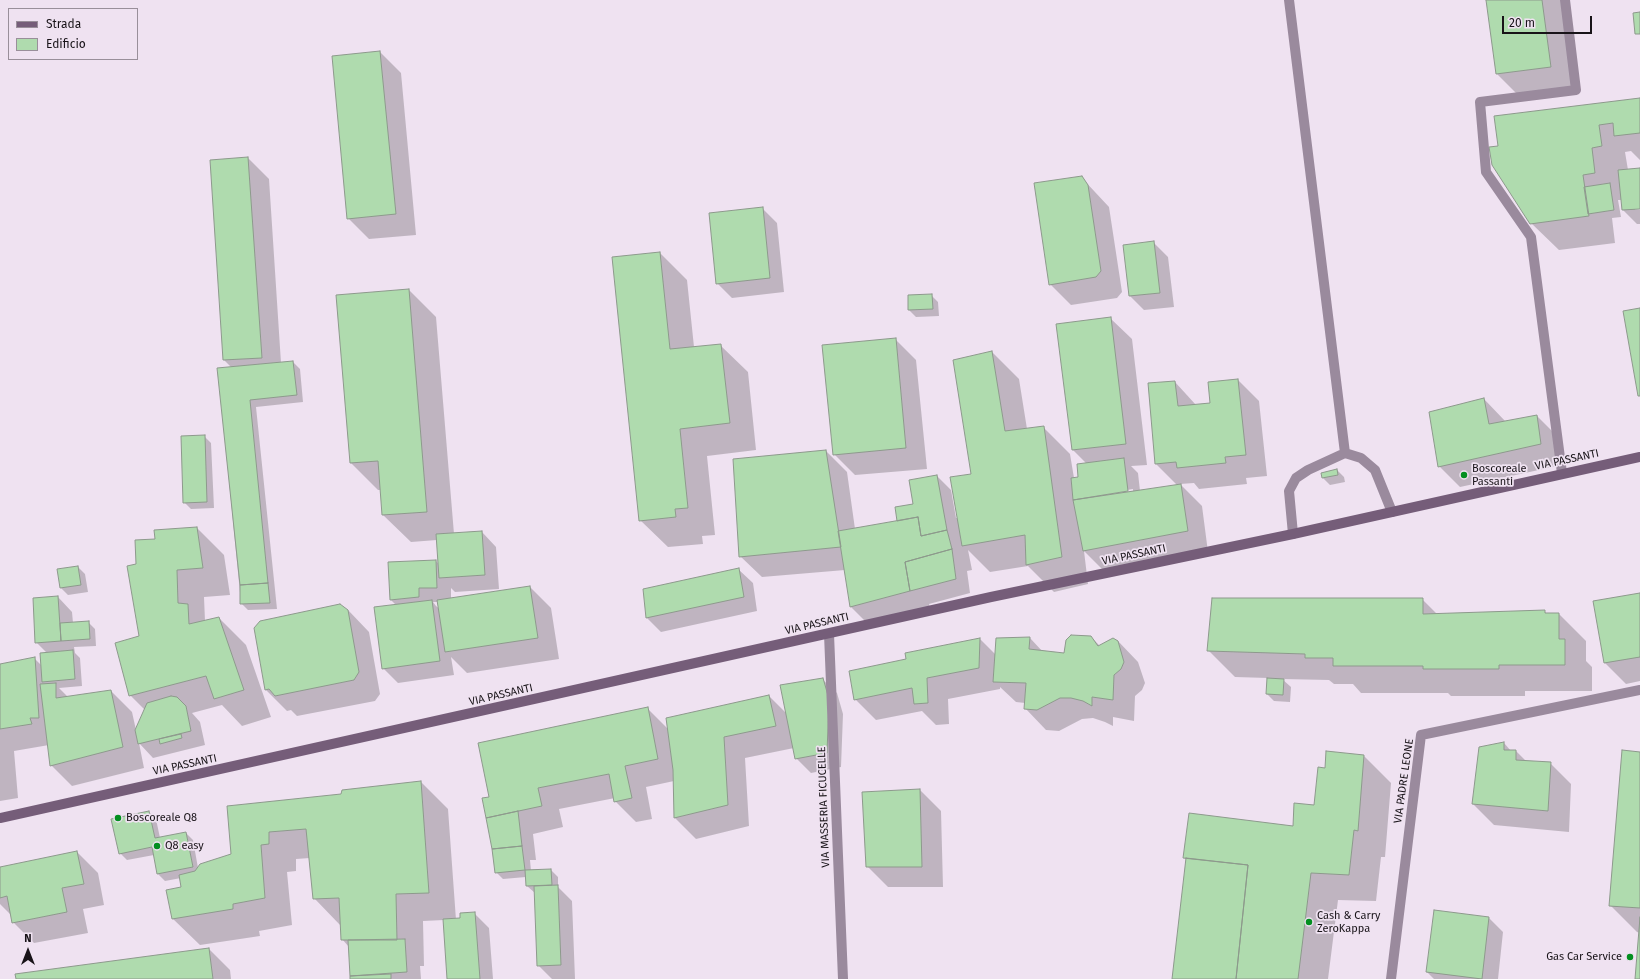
<!DOCTYPE html>
<html>
<head>
<meta charset="utf-8">
<style>
	body { margin:0 }
	#map { position:relative; width:1640px; height:979px; overflow:hidden; background:#efe2f1; font-family:"Fira Sans",sans-serif }
	canvas { display:block }
	.legend { position:absolute; left:8px; top:8px; width:130px; height:52px; box-sizing:border-box; background:#efe2f1; border:1px solid #998f9a; margin:0; padding:5px 7px; list-style:none; font-size:12px; color:#181318 }
	.legend li { display:flex; align-items:center; gap:8px; height:20px }
	.legend b { width:20px; border:1px solid #998f9a }
	.north { position:absolute; left:8px; top:931px; width:40px; height:40px; -webkit-text-stroke:3px #efe2f1; paint-order:stroke; rotate:0deg; font-size:11px; font-weight:700; line-height:16px; text-align:center; color:#181318 }
	.north::after { content:''; display:block; margin:auto; width:14px; height:18px; background:#181318; clip-path:polygon(50% 0,100% 100%,50% 72%,0 100%) }
	.scale { position:absolute; left:1502px; top:16px; width:90px; height:18px; box-sizing:border-box; border:2px solid #181318; border-top:0; padding-left:5px; font-size:12px; line-height:14px; white-space:nowrap; color:#181318; -webkit-text-stroke:3px #efe2f1; paint-order:stroke }
</style>
</head>
<body>
<div id="map">
<canvas width="1640" height="979"></canvas>
<ul class="legend">
<li><b style="height:5px;background:#755d79"></b>Strada</li>
<li><b style="height:11px;background:#afdbae"></b>Edificio</li>
</ul>
<div class="north">N</div>
<div class="scale">20 m</div>
</div>
<script>
const g = document.querySelector('canvas').getContext('2d');
g.lineJoin = 'round';
function fillPath(path, color) { g.fillStyle = color; g.fill(path, 'evenodd'); }
const shape = rows => new Path2D(rows.map(r => 'M' + r).join(''));
function strokePath(path, color, width, dash) { g.strokeStyle = color; g.lineWidth = width; g.lineCap = dash ? 'butt' : 'round'; g.setLineDash(dash || []); g.stroke(path); }
function write(font, color, halo, rows, align = 'center') {
  g.font = font + ' "Fira Sans",sans-serif'; g.lineWidth = 3.5; g.setLineDash([]); g.textBaseline = 'middle'; g.strokeStyle = halo; g.fillStyle = color; for (const [text, x, y, turn = 0] of rows) {
    g.save(); g.translate(x, y); g.rotate((+turn || 0) * Math.PI / 180); g.textAlign = isNaN(turn) ? turn : align; if (halo) g.strokeText(text, 0, 0); g.fillText(text, 0, 0); g.restore();
  }
}
fillPath(shape([
	[1487,0,1565,0,1578,94,1524,101,1497,74],
	[380,52,401,73,416,235,369,239,348,218],
	[1640,99,1640,160,1631,151,1625,152,1628,170,1640,169,1640,208,1635,208,1635,210,1640,210,1640,224,1637,224,1623,210,1622,200,1618,200,1621,217,1612,218,1615,243,1559,250,1531,223,1499,147],
	[248,158,269,179,281,363,293,362,300,369,303,402,256,407,277,609,248,610,241,603,218,369,232,368,224,360],
	[1081,177,1109,207,1122,292,1117,298,1071,305,1050,284],
	[762,208,777,223,784,292,732,298,717,283],
	[1153,242,1168,257,1174,307,1144,310,1130,296],
	[660,253,687,280,694,347,720,345,748,372,756,450,707,456,715,535,702,536,703,544,668,547,640,520],
	[409,290,436,317,454,534,482,532,496,547,499,589,455,592,451,588,451,599,530,587,551,608,559,659,467,673,451,657,454,675,398,683,383,668,396,605,391,600,389,563,436,561,439,564,437,540,411,542,383,515,382,490,378,490,351,463],
	[433,602,439,602,440,609,436,606],
	[931,295,938,302,939,316,916,317,909,310],
	[1110,318,1132,339,1147,465,1131,466,1138,473,1140,491,1178,486,1155,463,1175,382,1196,405,1211,404,1238,380,1259,401,1267,476,1246,478,1247,484,1199,489,1194,483,1180,484,1202,506,1208,552,1105,572,1084,551,1088,584,1054,592,1028,566,990,572,968,550,972,570,967,571,970,593,929,604,931,612,872,628,851,607,845,570,762,577,740,556,826,451,847,472,855,529,898,522,937,476,951,490,956,518,958,518,972,475,992,352,1019,379,1027,429,1043,427,1070,454,1074,478,1079,478,1087,464,1073,450],
	[1133,489,1133,491,1085,499,1085,497],
	[895,339,916,360,927,469,855,475,834,454],
	[1484,399,1506,422,1537,416,1558,437,1562,465,1460,487,1439,466],
	[204,436,211,443,214,508,191,509,184,502],
	[1337,470,1344,477,1345,482,1330,485,1323,478],
	[197,528,224,555,230,595,204,597,205,621,219,618,246,645,271,717,242,726,222,705,192,713,200,722,205,745,153,758,139,743,144,768,72,786,51,765,49,745,14,751,18,798,0,801,0,666,34,658,42,666,47,653,36,642,58,597,72,612,73,623,88,622,95,629,96,646,74,647,75,653,80,658,82,686,59,688,68,697,111,691,132,712,136,730,145,710,130,695,140,636,137,565,156,540],
	[78,567,85,574,88,592,68,595,61,588],
	[738,569,753,583,757,611,661,632,647,618],
	[1640,594,1640,681,1626,684,1605,663],
	[1422,599,1437,614,1544,611,1547,614,1559,614,1586,641,1586,661,1592,667,1592,691,1525,691,1525,696,1451,696,1448,693,1361,693,1353,684,1334,684,1329,680,1282,679,1291,687,1290,702,1274,701,1267,694,1268,678,1235,677,1208,650],
	[348,610,369,632,380,694,375,701,297,716,291,710,287,711,266,690,255,629],
	[1091,637,1100,646,1113,639,1117,640,1138,662,1145,683,1142,690,1135,696,1134,721,1113,717,1113,726,1105,722,1093,718,1082,719,1059,731,1046,730,1025,708,1025,703,1016,702,1000,687,1000,689,948,699,949,724,936,725,922,711,876,720,855,699,907,660,980,639,996,655,1030,638,1043,652,1064,654],
	[822,679,837,693,843,714,841,767,811,773,796,758,794,748,745,758,749,826,696,839,675,818,674,781,646,787,652,819,636,822,615,801,615,798,559,809,563,827,533,834,536,860,530,860,531,871,551,870,558,877,558,887,572,901,575,979,552,979,538,965,535,893,527,886,526,877,503,879,496,872,490,798,647,708,668,729,769,696,787,714],
	[1504,743,1511,751,1516,751,1527,762,1550,763,1571,784,1569,832,1494,825,1473,804],
	[1640,752,1640,979,1636,979,1640,933,1637,932,1610,905],
	[1364,756,1391,783,1385,857,1381,857,1376,901,1338,900,1328,979,1173,979,1187,859,1184,857,1294,827,1315,806,1326,769],
	[421,782,448,809,456,920,474,913,489,928,493,979,448,979,444,920,423,921,424,966,420,966,421,979,351,979,349,947,342,939,341,926,314,898,310,858,296,859,296,871,287,872,292,925,259,931,260,936,200,945,172,918,182,888,181,878,165,881,158,874,154,855,127,860,120,853,149,812,156,819,160,838,186,833,193,840,198,868,232,854,228,807,342,795],
	[920,790,941,811,943,887,888,887,867,866],
	[77,852,98,873,104,905,83,909,88,933,34,943,13,922,12,916,0,904,0,868],
	[1435,911,1489,918,1503,932,1498,979,1434,979,1427,972],
	[209,949,230,970,231,979,17,979]
]), '#0003');
const building = shape([
	[1486,0,1542,0,1551,67,1496,74,1486,0],
	[1640,12,1640,34,1635,34,1633,13,1640,12],
	[380,51,396,214,347,219,332,56,380,51],
	[1640,98,1640,133,1614,136,1613,123,1599,125,1602,146,1592,148,1595,173,1583,175,1589,216,1530,224,1492,165,1489,147,1498,146,1494,116,1640,98],
	[248,157,262,358,223,360,210,160,248,157],
	[1640,168,1640,209,1622,210,1618,170,1640,168],
	[1082,176,1088,185,1101,271,1096,277,1049,285,1034,183,1082,176],
	[1610,183,1614,210,1588,214,1584,187,1610,183],
	[763,207,770,278,716,284,709,213,763,207],
	[1154,241,1160,293,1129,296,1123,245,1154,241],
	[660,252,670,349,721,344,730,423,680,429,688,508,675,509,676,517,639,521,612,257,660,252],
	[409,289,427,512,382,515,378,461,350,463,336,295,409,289],
	[932,294,933,309,908,310,908,295,932,294],
	[1640,308,1640,396,1638,396,1623,311,1640,308],
	[1111,317,1126,444,1072,450,1056,324,1111,317],
	[896,338,906,448,833,455,822,345,896,338],
	[992,351,1005,431,1044,426,1062,557,1026,565,1025,535,962,546,950,477,971,474,953,360,992,351],
	[293,361,297,395,250,400,268,583,240,585,217,368,293,361],
	[1238,379,1246,455,1225,457,1226,463,1177,468,1176,462,1155,464,1148,383,1175,381,1178,406,1210,403,1208,382,1238,379],
	[1484,398,1489,424,1537,415,1541,444,1438,467,1429,412,1484,398],
	[205,435,207,502,183,503,181,436,205,435],
	[826,450,841,547,739,557,733,459,826,450],
	[1124,458,1128,491,1073,500,1071,478,1078,477,1077,464,1124,458],
	[1337,469,1338,475,1322,478,1321,473,1337,469],
	[937,475,947,530,921,536,918,517,897,521,895,507,913,504,909,480,937,475],
	[1181,484,1188,531,1083,551,1073,500,1181,484],
	[918,517,921,536,947,530,952,549,905,562,910,591,850,607,838,531,918,517],
	[197,527,203,568,177,570,178,603,188,604,189,624,219,617,244,690,214,699,206,676,129,696,115,643,139,636,127,566,136,564,135,540,155,539,154,530,197,527],
	[482,531,485,575,439,578,436,534,482,531],
	[952,549,956,579,910,591,905,562,952,549],
	[436,560,437,588,419,588,419,597,390,600,388,562,436,560],
	[78,566,81,585,60,588,57,569,78,566],
	[739,568,744,597,646,618,643,589,739,568],
	[268,583,270,603,240,604,240,585,268,583],
	[530,586,538,638,445,652,437,600,530,586],
	[1640,593,1640,657,1604,663,1593,601,1640,593],
	[58,596,61,641,35,643,33,598,58,596],
	[1212,598,1423,598,1423,614,1545,610,1545,613,1559,613,1559,639,1565,639,1565,665,1499,665,1499,669,1423,669,1423,666,1333,666,1333,658,1305,658,1305,654,1207,651,1212,598],
	[432,600,440,661,382,669,374,607,432,600],
	[340,604,348,610,359,672,354,680,275,696,269,689,265,690,254,628,260,621,340,604],
	[89,621,90,639,61,641,60,623,89,621],
	[1071,635,1091,636,1098,646,1113,638,1118,641,1124,662,1121,669,1114,675,1113,700,1092,697,1092,706,1083,701,1071,698,1060,698,1037,710,1024,709,1026,683,993,682,996,638,1030,637,1029,649,1064,653,1066,640,1071,635],
	[980,638,979,668,927,678,928,703,914,704,912,688,854,700,849,671,906,659,905,653,980,638],
	[73,650,75,679,42,682,40,653,73,650],
	[35,657,39,718,30,718,32,724,0,729,0,664,35,657],
	[823,678,829,699,827,753,795,759,780,685,823,678],
	[1267,678,1284,679,1283,695,1266,694,1267,678],
	[56,683,56,698,111,690,123,747,50,766,40,684,56,683],
	[769,695,776,726,724,737,728,805,674,818,673,770,666,718,769,695],
	[171,696,177,697,186,706,191,731,138,744,135,730,147,703,171,696],
	[648,707,658,759,625,766,632,798,614,802,609,774,538,788,542,806,486,818,482,798,489,797,478,743,648,707],
	[181,734,182,738,160,744,159,739,181,734],
	[1504,742,1504,750,1516,750,1516,760,1551,762,1548,811,1472,804,1479,747,1504,742],
	[1622,750,1640,752,1640,908,1609,906,1622,750],
	[1326,751,1364,755,1358,831,1354,830,1349,875,1311,873,1298,979,1236,979,1248,865,1183,858,1189,813,1293,826,1294,803,1314,805,1318,767,1325,768,1326,751],
	[421,781,429,893,396,894,397,940,341,940,339,898,313,899,306,829,269,832,269,844,261,845,265,898,233,904,233,909,172,919,166,890,181,887,179,875,195,871,200,864,231,854,227,806,341,794,342,790,421,781],
	[920,789,922,867,866,867,862,792,920,789],
	[149,811,155,838,186,832,193,867,157,874,152,847,119,854,111,819,149,811],
	[518,811,522,846,492,849,486,818,518,811],
	[522,846,525,870,495,873,492,849,522,846],
	[77,851,84,884,62,888,67,912,12,923,7,896,0,898,0,867,77,851],
	[1186,858,1248,865,1236,979,1172,979,1186,858],
	[551,869,552,885,526,886,525,870,551,869],
	[558,885,561,965,537,966,534,886,558,885],
	[1434,910,1489,917,1482,979,1426,972,1434,910],
	[475,912,480,979,447,979,443,919,460,918,460,913,475,912],
	[1640,917,1640,979,1635,979,1640,917],
	[405,939,407,972,350,976,348,940,405,939],
	[209,948,213,979,16,979,15,974,209,948],
	[391,974,391,979,350,979,350,976,391,974]
]);
fillPath(building, '#afdbae');
strokePath(building, '#8d998c', 1);
strokePath(shape([
	[1289,0,1345,453,1361,458,1375,470,1392,512],
	[1562,473,1531,237,1486,172,1480,102,1576,90,1565,0],
	[1293,534,1289,491,1296,478,1308,470,1345,453],
	[829,634,843,979],
	[1391,979,1421,735,1640,690]
]), '#9a8a9d', 10);
strokePath(shape([
	[0,818,991,597,1293,534,1640,457]
]), '#755d79', 10);
for (const [x, y, r, color] of [
	[1464,475,4,"#038f20"],
	[118,818,4,"#038f20"],
	[157,846,4,"#038f20"],
	[1309,922,4,"#038f20"],
	[1630,957,4,"#038f20"]
]) { const dot = new Path2D(); dot.arc(x, y, r, 0, 2 * Math.PI); g.fillStyle = color; g.fill(dot); strokePath(dot, '#efe2f1', 1.5); }
write('11px', '#181318', '#efe2f1', [
	["VIA PASSANTI",1567,460,-12],
	["VIA PASSANTI",1134,555,-12],
	["VIA PASSANTI",817,624,-13],
	["VIA PASSANTI",501,695,-13],
	["VIA PASSANTI",185,765,-12],
	["VIA PADRE LEONE",1404,781,-82],
	["VIA MASSERIA FICUCELLE",824,807,-92]
]);
write('11px', '#181318', '#efe2f1', [
	["Boscoreale",1472,469],
	["Passanti",1472,482],
	["Boscoreale Q8",126,818],
	["Q8 easy",165,846],
	["Cash & Carry",1317,916],
	["ZeroKappa",1317,929],
	["Gas Car Service",1622,957,"right"]
], 'left');
</script>
</body>
</html>
